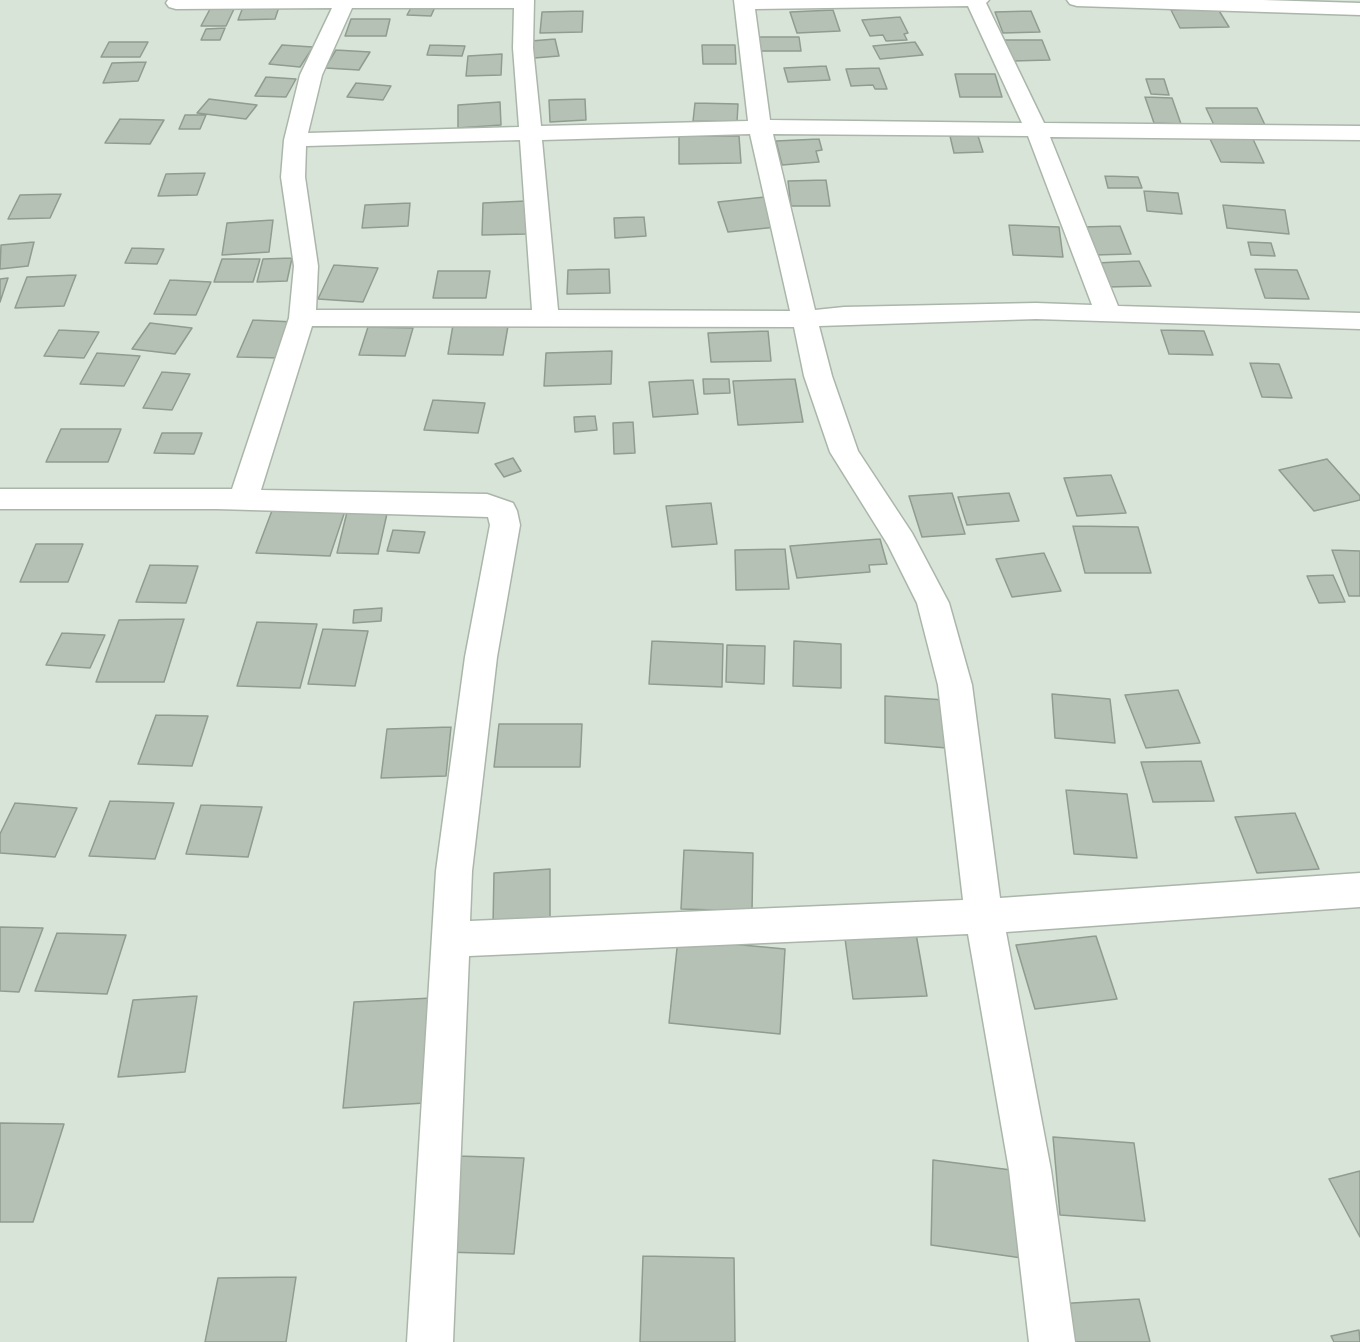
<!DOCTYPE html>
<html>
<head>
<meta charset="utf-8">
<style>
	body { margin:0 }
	canvas { display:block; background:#d8e4d8 }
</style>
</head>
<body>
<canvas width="1360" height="1342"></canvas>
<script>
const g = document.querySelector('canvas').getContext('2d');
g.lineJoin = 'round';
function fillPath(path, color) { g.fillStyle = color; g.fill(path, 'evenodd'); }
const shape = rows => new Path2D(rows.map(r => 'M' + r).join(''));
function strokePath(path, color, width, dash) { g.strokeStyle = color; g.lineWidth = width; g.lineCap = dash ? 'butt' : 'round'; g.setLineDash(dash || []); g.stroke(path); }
const building = shape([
	[412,6,435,7,431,16,407,15,412,6],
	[243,7,279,7,275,19,238,20,243,7],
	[210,9,234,9,226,26,201,26,210,9],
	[1218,9,1229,27,1180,28,1171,10,1218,9],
	[833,10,840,31,797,33,790,12,833,10],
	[583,11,582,32,540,33,542,12,583,11],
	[1031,11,1040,32,1003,33,995,12,1031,11],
	[900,17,908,33,904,34,907,40,886,41,883,35,870,36,862,20,900,17],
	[351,19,390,19,386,36,345,36,351,19],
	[225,28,220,40,201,40,206,29,225,28],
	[758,37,799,37,801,51,760,51,758,37],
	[555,39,559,56,534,58,531,41,555,39],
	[1004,40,1042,40,1050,60,1012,61,1004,40],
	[109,42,148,42,140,57,101,57,109,42],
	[915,42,923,55,880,59,873,46,915,42],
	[282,45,313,47,300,67,269,64,282,45],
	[430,45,465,46,462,56,427,55,430,45],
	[702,45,735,45,736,64,703,64,702,45],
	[336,50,370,52,359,70,325,68,336,50],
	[502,54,501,75,466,76,468,56,502,54],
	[146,62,138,81,103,83,112,63,146,62],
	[826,66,830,80,788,82,784,68,826,66],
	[879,68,887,89,875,89,873,85,851,86,846,69,879,68],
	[955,74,995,74,1002,97,960,97,955,74],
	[266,77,296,79,286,97,255,96,266,77],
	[1146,79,1164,79,1169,95,1151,94,1146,79],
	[356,83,391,86,383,100,347,97,356,83],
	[1145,97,1172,98,1181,124,1154,123,1145,97],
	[209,99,257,105,246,119,197,113,209,99],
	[585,99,586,120,550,122,549,100,585,99],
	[500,102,501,125,458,128,458,105,500,102],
	[695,103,738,104,737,122,693,121,695,103],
	[1206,108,1257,108,1265,125,1214,125,1206,108],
	[185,115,206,115,200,129,179,129,185,115],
	[120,119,164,120,150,144,105,143,120,119],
	[679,136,739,136,741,163,679,164,679,136],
	[950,136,978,136,983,152,954,153,950,136],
	[819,139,822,150,816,151,819,162,782,165,776,141,819,139],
	[1210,139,1253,139,1264,163,1221,162,1210,139],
	[205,173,197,195,158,196,166,174,205,173],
	[1105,176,1138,177,1142,188,1108,188,1105,176],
	[826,180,830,206,791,206,788,181,826,180],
	[1144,191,1178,193,1182,214,1147,211,1144,191],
	[61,194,50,218,8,219,20,195,61,194],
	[765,197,777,227,728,232,718,202,765,197],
	[526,201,526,234,482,235,483,203,526,201],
	[410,203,408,226,362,228,365,205,410,203],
	[1223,205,1285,210,1289,234,1227,228,1223,205],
	[644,217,646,236,615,238,614,218,644,217],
	[273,220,269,252,222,255,227,223,273,220],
	[1009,225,1059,227,1063,257,1013,255,1009,225],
	[1120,226,1131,254,1094,255,1083,227,1120,226],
	[34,242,28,266,0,269,1,245,34,242],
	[1248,242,1271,243,1275,256,1251,255,1248,242],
	[132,248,164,249,157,264,125,263,132,248],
	[292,258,287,281,257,282,263,259,292,258],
	[222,259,260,259,253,282,214,282,222,259],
	[1139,261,1151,286,1107,287,1096,263,1139,261],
	[334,265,378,268,363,302,318,299,334,265],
	[609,269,610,293,567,294,568,270,609,269],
	[1255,269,1297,270,1309,299,1265,298,1255,269],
	[438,271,490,271,486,298,433,298,438,271],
	[76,275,64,306,15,308,27,277,76,275],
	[8,278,0,302,0,279,8,278],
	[170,280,211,282,196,315,154,314,170,280],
	[253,320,294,322,280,358,237,357,253,320],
	[150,323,192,328,175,354,132,349,150,323],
	[453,325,508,326,503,355,448,354,453,325],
	[368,327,413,328,405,356,359,355,368,327],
	[59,330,99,332,84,358,44,356,59,330],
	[1161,330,1204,331,1213,355,1169,354,1161,330],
	[768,331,771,361,711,362,708,333,768,331],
	[612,351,611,384,544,386,546,353,612,351],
	[97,353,140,356,124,386,80,384,97,353],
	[1250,363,1279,364,1292,398,1262,397,1250,363],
	[162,372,190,374,172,410,143,408,162,372],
	[703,379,729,379,730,393,704,394,703,379],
	[795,379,803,422,738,425,733,381,795,379],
	[693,380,698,414,653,417,649,382,693,380],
	[433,400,485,403,478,433,424,430,433,400],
	[595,416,597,430,575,432,574,417,595,416],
	[633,422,635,453,614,454,613,423,633,422],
	[61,429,121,429,108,462,46,462,61,429],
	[162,433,202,433,194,454,154,453,162,433],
	[513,458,521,471,504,477,495,464,513,458],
	[1327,459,1360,496,1360,500,1314,511,1279,470,1327,459],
	[1111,475,1126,513,1077,516,1064,478,1111,475],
	[952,493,965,534,922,537,909,496,952,493],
	[1009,493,1019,521,967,525,958,497,1009,493],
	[711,503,717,544,672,547,666,506,711,503],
	[273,508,345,511,330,556,256,553,273,508],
	[348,508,388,509,378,554,337,553,348,508],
	[1073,526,1138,527,1151,573,1085,573,1073,526],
	[393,530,425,532,419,553,387,551,393,530],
	[880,539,887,564,869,565,870,572,797,578,790,546,880,539],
	[36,544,83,544,68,582,20,582,36,544],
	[785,549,789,589,736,590,735,550,785,549],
	[1332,550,1360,551,1360,596,1349,596,1332,550],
	[1044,553,1061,591,1012,597,996,559,1044,553],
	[150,565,198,566,186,603,136,602,150,565],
	[1333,575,1345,602,1319,603,1307,576,1333,575],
	[382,608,381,621,353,623,354,610,382,608],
	[184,619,164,682,96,682,119,620,184,619],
	[257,622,317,624,300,688,237,686,257,622],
	[323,629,368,631,355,686,308,684,323,629],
	[62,633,105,635,90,668,46,665,62,633],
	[652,641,723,644,722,687,649,684,652,641],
	[794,641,841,644,841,688,793,686,794,641],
	[727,645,765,646,764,684,726,682,727,645],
	[1178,690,1200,743,1146,748,1125,695,1178,690],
	[1052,694,1110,699,1115,743,1055,738,1052,694],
	[885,696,945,700,947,748,885,743,885,696],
	[156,715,208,716,192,766,138,764,156,715],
	[499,724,582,724,580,767,494,767,499,724],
	[451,727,446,776,381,778,387,729,451,727],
	[1201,761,1214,801,1153,802,1141,762,1201,761],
	[1066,790,1127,794,1137,858,1074,854,1066,790],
	[110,801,174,803,155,859,89,856,110,801],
	[15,803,77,808,55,857,0,853,0,834,15,803],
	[201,805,262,807,248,857,186,854,201,805],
	[1295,813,1319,869,1257,873,1235,817,1295,813],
	[684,850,753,853,752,911,681,909,684,850],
	[550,869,550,921,493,925,494,873,550,869],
	[0,927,43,928,19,992,0,991,0,927],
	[915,928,927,996,853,999,844,931,915,928],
	[57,933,126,935,107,994,35,991,57,933],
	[1096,936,1117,999,1035,1009,1016,945,1096,936],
	[678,939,785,949,780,1034,669,1023,678,939],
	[197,996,185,1072,118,1077,133,1000,197,996],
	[432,998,425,1103,343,1108,354,1002,432,998],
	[0,1123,64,1124,33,1222,0,1222,0,1123],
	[1053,1137,1134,1143,1145,1221,1060,1215,1053,1137],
	[457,1156,524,1158,514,1254,444,1252,457,1156],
	[933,1160,1027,1172,1029,1259,931,1245,933,1160],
	[1360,1171,1360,1237,1329,1179,1360,1171],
	[643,1256,734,1258,735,1342,640,1342,643,1256],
	[296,1277,286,1342,205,1342,218,1278,296,1277],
	[1139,1299,1150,1342,1063,1342,1056,1304,1139,1299],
	[1359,1330,1360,1342,1334,1342,1331,1336,1359,1330]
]);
fillPath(building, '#b5c1b5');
strokePath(building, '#909c90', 1.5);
const minor = shape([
	[168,0,534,0,533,48,541,126,748,121,734,0,989,0,986,3,1044,123,1360,126,1360,140,1050,137,1118,306,1360,313,1360,329,1036,319,819,326,832,376,858,451,912,533,949,603,972,685,1000,898,1360,873,1360,907,1006,932,1051,1170,1075,1342,1029,1342,1009,1170,968,934,469,956,453,1342,407,1342,436,871,465,657,490,525,488,517,217,509,0,509,0,489,232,489,289,318,294,266,281,177,284,140,300,75,332,8,176,9,169,7,166,3,168,0],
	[968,6,1022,123,770,120,755,9,968,6],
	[352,8,514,8,513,48,519,127,308,133,322,75,352,8],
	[750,134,790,311,558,310,542,140,750,134],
	[773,134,1028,136,1092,305,1036,303,844,307,815,310,773,134],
	[520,140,532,310,316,310,318,266,305,177,306,146,520,140],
	[312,326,794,327,804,376,830,452,888,545,917,603,938,685,963,900,470,921,472,871,497,657,520,525,517,511,513,503,487,494,261,490,312,326],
	[1067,0,1263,0,1360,3,1360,15,1077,6,1070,4,1067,0]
]);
strokePath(minor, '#abb6aa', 3);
fillPath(minor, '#fff');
</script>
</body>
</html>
